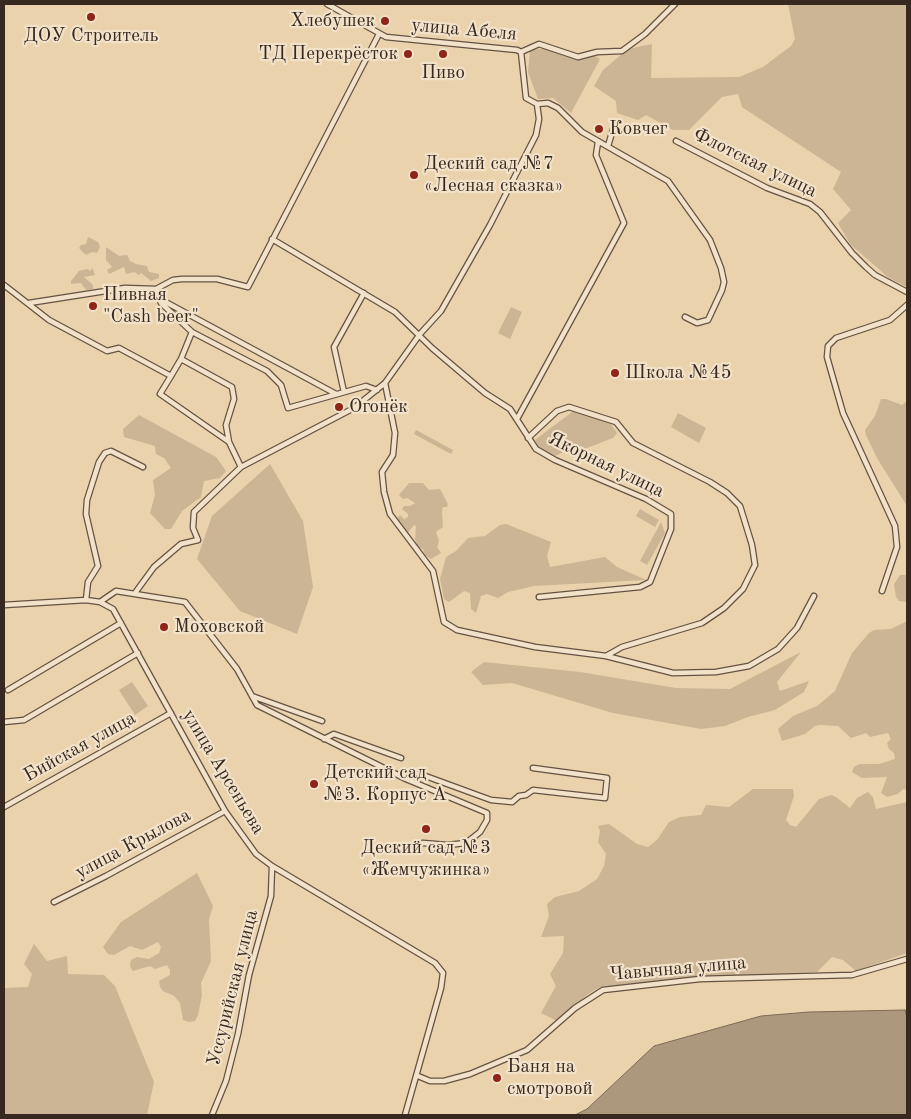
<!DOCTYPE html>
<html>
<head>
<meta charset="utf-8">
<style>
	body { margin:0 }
	#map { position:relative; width:911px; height:1119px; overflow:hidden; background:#e9d2ac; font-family:"Old Standard TT",serif }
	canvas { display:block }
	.frame { position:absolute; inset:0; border:5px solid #372820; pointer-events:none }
</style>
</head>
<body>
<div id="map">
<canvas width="911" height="1119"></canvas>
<div class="frame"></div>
</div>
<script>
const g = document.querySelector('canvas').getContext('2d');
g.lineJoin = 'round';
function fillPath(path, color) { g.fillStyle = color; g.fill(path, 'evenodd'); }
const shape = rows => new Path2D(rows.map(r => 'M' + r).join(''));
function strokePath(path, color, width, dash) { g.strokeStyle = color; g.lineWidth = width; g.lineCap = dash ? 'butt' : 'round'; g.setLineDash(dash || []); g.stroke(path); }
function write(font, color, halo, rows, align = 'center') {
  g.font = font + ' "Old Standard TT",serif'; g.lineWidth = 4.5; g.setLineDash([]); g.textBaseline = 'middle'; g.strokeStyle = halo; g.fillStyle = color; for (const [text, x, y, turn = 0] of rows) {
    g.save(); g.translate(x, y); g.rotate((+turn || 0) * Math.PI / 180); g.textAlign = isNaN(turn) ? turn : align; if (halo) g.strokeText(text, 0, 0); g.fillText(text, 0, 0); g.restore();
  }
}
fillPath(shape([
	[788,4,907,4,907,287,889,278,850,244,838,223,851,210,833,189,841,172,742,107,738,94,722,97,689,130,673,130,646,115,638,120,617,113,616,101,594,86,603,70,628,49,652,44,651,78,739,77,763,67,791,46,795,39],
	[549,48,577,58,593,55,600,59,571,113,553,98,538,99,528,72,530,50],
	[88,237,98,242,100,247,97,253,92,252,86,255,79,248,81,245,86,244],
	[106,247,119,256,127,255,130,261,136,264,147,266,149,272,159,274,159,278,151,281,141,273,139,275,134,272,126,274,124,267,109,274,107,270,112,267,106,260],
	[92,267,95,275,84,277,93,285,93,289,86,290,81,283,71,284,71,281,79,271,87,269,91,271],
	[511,307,522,312,510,339,498,333],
	[881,399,886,399,902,405,907,401,907,506,877,458,866,435,865,430,875,416],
	[572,412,584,413,611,424,617,433,613,438,587,448,578,456,569,450,552,457,539,447,535,440],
	[678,413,706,428,699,443,671,427],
	[139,415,216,457,226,471,220,478,204,481,201,497,182,511,171,529,165,529,150,513,155,495,153,480,171,468,164,458,156,454,155,446,124,437,123,429],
	[416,430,453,450,451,454,414,434],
	[270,464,303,521,313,587,297,634,240,611,197,559,212,516],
	[409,483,423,483,429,490,440,489,448,504,447,507,443,507,442,511,443,527,436,532,439,541,437,547,441,553,431,559,425,555,423,549,418,547,415,539,416,526,414,525,407,534,396,520,400,515,404,519,408,517,408,514,402,509,404,506,410,506,415,503,407,498,403,499,399,495],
	[640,509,659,520,655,527,636,516],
	[661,522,665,533,647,565,640,561],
	[506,524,551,542,547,556,550,567,605,557,617,567,646,580,534,586,508,592,498,598,487,594,481,596,476,613,471,609,470,593,464,591,449,602,444,599,440,579,446,557,456,551,468,538,485,536,500,525],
	[900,575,907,575,907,602,899,601,896,597,894,584],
	[907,621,907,790,903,789,898,794,887,797,881,793,887,777,862,778,852,772,854,767,859,764,879,764,895,759,894,753,889,749,887,743,891,739,888,733,870,737,866,733,851,738,838,726,820,725,815,726,805,734,782,741,778,729,793,716,817,706,835,691,852,653,869,633,874,630,891,629],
	[801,652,777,682,780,691,809,681,804,692,775,710,748,717,725,726,701,729,613,713,512,683,483,685,471,672,484,662,580,672,676,688,730,689],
	[132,682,148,706,135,715,119,690],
	[753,789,793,789,794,796,786,820,790,825,796,827,819,799,831,795,836,797,850,808,857,798,868,792,873,797,876,809,907,802,907,953,856,971,843,960,832,957,817,972,709,977,600,987,588,994,557,1021,541,1013,556,986,550,974,563,953,564,936,541,937,549,916,547,904,555,897,579,891,597,879,604,866,606,854,598,842,600,831,598,826,609,824,637,844,648,847,657,840,669,822,680,817,701,815,706,805,729,807],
	[197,873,213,906,209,920,211,961,201,983,202,995,198,1015,195,1021,189,1022,183,1020,180,1003,174,996,163,991,160,987,159,981,170,975,170,970,167,965,155,969,150,966,133,971,130,966,131,960,137,957,149,959,159,953,161,947,158,942,142,950,130,946,114,955,108,954,103,947,121,922],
	[34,944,47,961,67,956,68,974,104,975,115,986,154,1082,147,1115,4,1115,4,988,28,987,32,974,24,964]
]), '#cbb594');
const water = shape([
	[905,1010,907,1017,907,1115,575,1115,587,1109,654,1046,761,1016,809,1012,905,1010]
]);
fillPath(water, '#ac987c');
strokePath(water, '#7d6b57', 1);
const street = shape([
	[327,4,386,37,517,50,521,52],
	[521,52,539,44,578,57,597,52,622,51,645,34,675,4],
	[521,52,526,98,537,104],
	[537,104,548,103,558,108,582,132,668,181,710,240,721,268,724,282,722,290,708,320,697,323,685,317],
	[676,141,767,188,810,204,820,212,852,253,866,267,875,275,907,292],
	[608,146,614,126],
	[272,239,395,312,432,348,485,393,510,409,536,449,555,460,646,499,671,514,671,529,650,582,640,587,539,597],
	[4,285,49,320,107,351,119,348,171,376,160,394,229,442,241,467],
	[156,289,161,303,192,332,181,359,232,387,234,399,226,425,229,442],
	[160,299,336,394],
	[29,303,125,288,156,289,173,280,182,279,217,279,248,287,379,34],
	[192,332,267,371,281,385,288,408,366,386,377,390],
	[171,376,181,359],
	[385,383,395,433,393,455,382,472,384,492,390,514,433,571,444,622,457,630,535,647,606,656,673,673,716,672,749,666,778,649,797,628,814,596],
	[344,392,334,347,364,293],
	[517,419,624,223,596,155,598,142],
	[528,438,557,411,569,407,616,422,633,443,710,482,727,493,740,506,752,545,755,565,743,589,724,608,702,623,622,647,606,656],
	[882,591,897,547,895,526,843,413,827,357,828,346,836,338,890,320,907,305],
	[135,593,154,567,181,544,198,540,193,528,194,512,241,467,354,408,385,383,420,334,441,311,490,225,536,135,539,119,537,104],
	[86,600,88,582,98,566,86,514,87,500,99,462,105,453,111,451,143,467],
	[100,602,116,591,185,602,237,669,257,705,406,779,487,813,487,820,480,832,466,843,447,845,423,843],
	[4,605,86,600,100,602,113,609,225,811,256,854,272,866,435,963,443,973,441,988,405,1115],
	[8,690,121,623],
	[252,696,322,721],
	[4,722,24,720,138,653],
	[324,739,334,734,401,758],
	[404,778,420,774,491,800,512,802,519,796,526,795,533,790,605,798,607,778,533,768],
	[4,807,171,713],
	[54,902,106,876,225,811],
	[418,1076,430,1081,444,1081,470,1074,527,1050,575,1008,603,990,700,979,852,975,907,959],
	[212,1115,226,1081,238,1034,249,975,271,896,272,866]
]);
strokePath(street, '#645243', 7);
strokePath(street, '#f1e2c9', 4.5);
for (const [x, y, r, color] of [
	[91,17,5,"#8f2418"],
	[385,21,5,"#8f2418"],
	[408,54,5,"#8f2418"],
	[443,54,5,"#8f2418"],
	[599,129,5,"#8f2418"],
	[414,175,5,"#8f2418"],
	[93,306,5,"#8f2418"],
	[615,373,5,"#8f2418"],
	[339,407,5,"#8f2418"],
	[164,627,5,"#8f2418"],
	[314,784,5,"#8f2418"],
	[426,829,5,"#8f2418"],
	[497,1078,5,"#8f2418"]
]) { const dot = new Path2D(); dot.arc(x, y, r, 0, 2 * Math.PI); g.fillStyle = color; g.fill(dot); strokePath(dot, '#f1e2c9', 2); }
write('19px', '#372820', '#f1e2c9', [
	["Хлебушек",375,21,"right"],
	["ДОУ Строитель",91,36,"center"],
	["ТД Перекрёсток",398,54,"right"],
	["Пиво",443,73,"center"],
	["Ковчег",609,129],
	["Деский сад №7",424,164],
	["«Лесная сказка»",424,186],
	["Пивная",103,295],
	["\"Cash beer\"",103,317],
	["Школа №45",625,373],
	["Огонёк",349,407],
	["Моховской",174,627],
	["Детский сад",324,773],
	["№3. Корпус А",324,795],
	["Деский сад №3",426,848,"center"],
	["«Жемчужинка»",426,870,"center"],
	["Баня на",507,1067],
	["смотровой",507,1089]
], 'left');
write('19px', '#372820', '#f1e2c9', [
	["улица Абеля",464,30,5],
	["Флотская улица",755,163,26],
	["Якорная улица",606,465,26],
	["Бийская улица",80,747,-29],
	["улица Арсеньева",223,772,59],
	["улица Крылова",133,844,-28],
	["Чавычная улица",678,969,-5],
	["Уссурийская улица",233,988,-76]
]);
</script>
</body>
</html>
